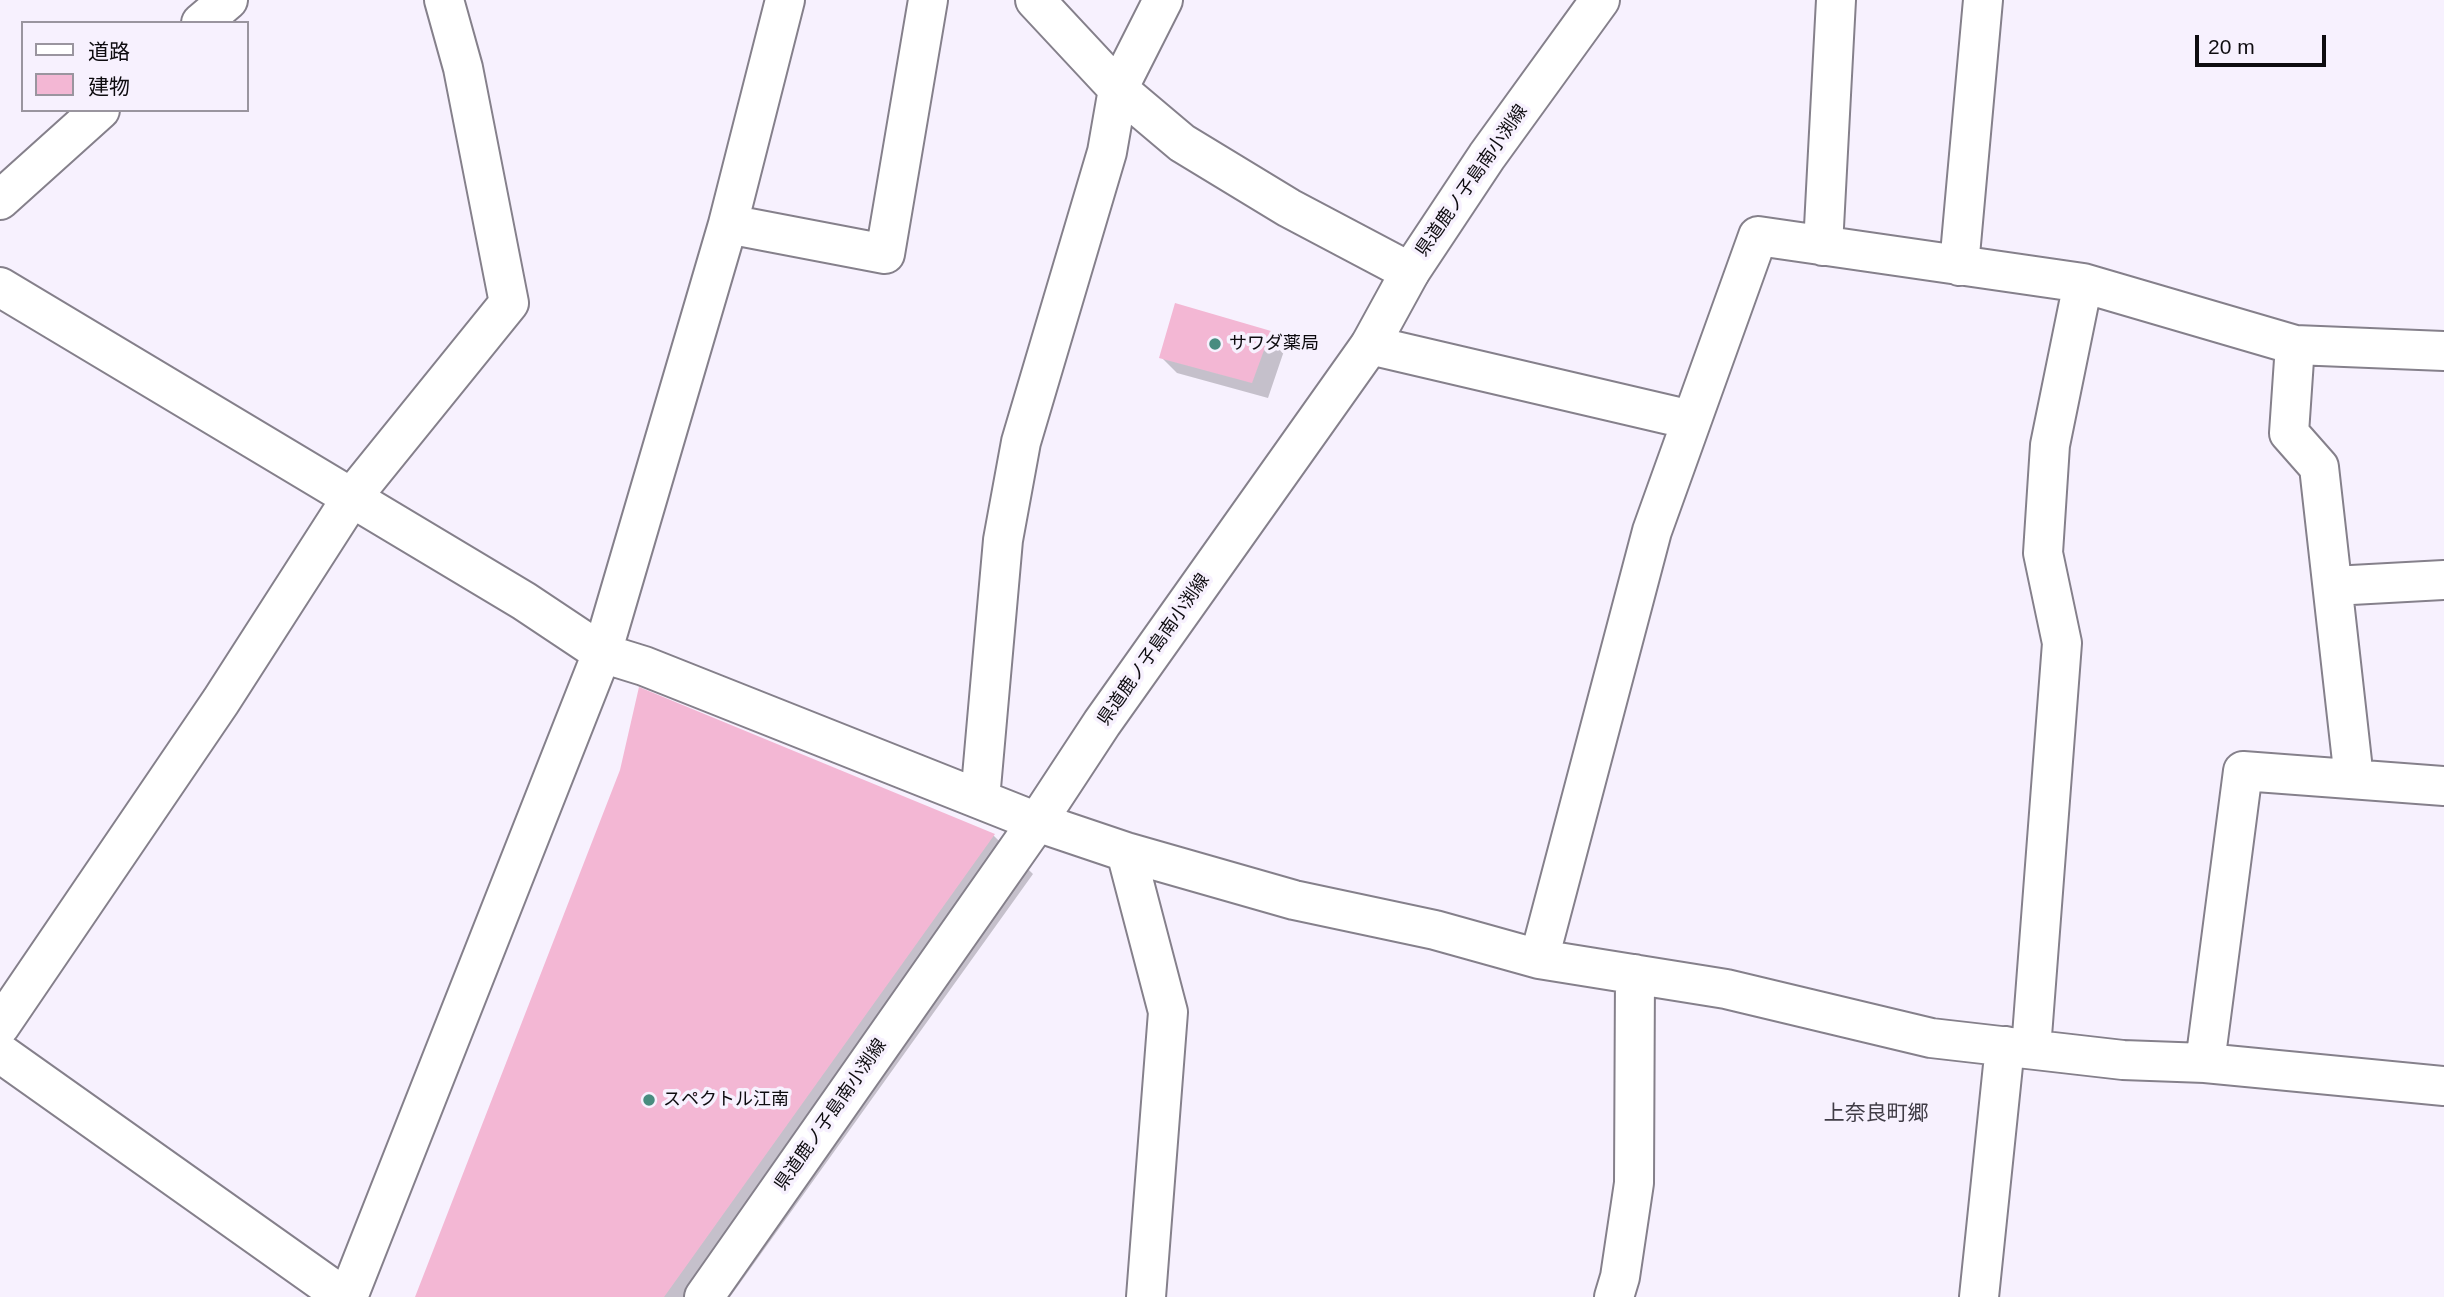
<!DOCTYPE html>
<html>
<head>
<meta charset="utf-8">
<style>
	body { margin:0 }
	#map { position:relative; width:2444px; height:1297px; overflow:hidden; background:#f7f1fe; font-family:Helvetica,"Noto Sans JP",sans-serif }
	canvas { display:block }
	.legend { position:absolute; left:21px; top:21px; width:228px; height:91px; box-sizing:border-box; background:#f7f1fe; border:2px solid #9a959f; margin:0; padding:9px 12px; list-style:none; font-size:21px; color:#0e0c10 }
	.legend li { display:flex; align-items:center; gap:14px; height:35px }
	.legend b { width:35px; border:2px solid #9a959f }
	.scale { position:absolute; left:2195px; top:35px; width:131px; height:32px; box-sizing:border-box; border:4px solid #0e0c10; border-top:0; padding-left:9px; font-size:21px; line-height:24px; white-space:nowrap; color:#0e0c10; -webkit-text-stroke:5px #f7f1fe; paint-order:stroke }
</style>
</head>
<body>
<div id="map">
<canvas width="2444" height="1297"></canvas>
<ul class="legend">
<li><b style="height:9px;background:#fff"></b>道路</li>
<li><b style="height:19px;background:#f3b7d4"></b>建物</li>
</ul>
<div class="scale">20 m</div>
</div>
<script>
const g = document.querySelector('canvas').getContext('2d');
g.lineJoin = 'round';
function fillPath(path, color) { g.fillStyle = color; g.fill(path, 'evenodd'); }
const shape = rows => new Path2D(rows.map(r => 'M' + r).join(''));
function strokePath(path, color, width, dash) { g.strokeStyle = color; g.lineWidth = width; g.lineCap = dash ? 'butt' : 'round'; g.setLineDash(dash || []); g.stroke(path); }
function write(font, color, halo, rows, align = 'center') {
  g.font = font + ' Helvetica,"Noto Sans JP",sans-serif'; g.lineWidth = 7; g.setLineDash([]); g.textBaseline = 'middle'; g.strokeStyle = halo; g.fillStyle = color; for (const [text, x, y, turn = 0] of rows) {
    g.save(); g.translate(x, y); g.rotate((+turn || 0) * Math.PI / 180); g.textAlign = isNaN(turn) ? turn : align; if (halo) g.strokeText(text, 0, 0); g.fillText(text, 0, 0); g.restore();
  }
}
fillPath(shape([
	[1270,332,1285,348,1268,398,1177,373,1161,357],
	[640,689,994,836,1033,874,730,1297,417,1297,622,771]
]), '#0003');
fillPath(shape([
	[1175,303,1271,331,1252,383,1159,358],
	[639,687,995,834,664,1297,415,1297,620,770]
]), '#f3b7d4');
const minor = shape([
	[785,0,728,224,885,254,928,0],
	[1035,0,1118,89,1182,143,1289,208,1410,272],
	[201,23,228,0],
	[0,200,100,110],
	[1823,246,1836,0],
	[1959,266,1983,0],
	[0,287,524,601,602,653,644,666,1037,822,1126,852,1294,900,1435,930,1539,959,1726,989,1931,1038,2123,1060,2205,1063,2444,1086],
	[1370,345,1691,420],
	[2295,345,2289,433,2319,467,2354,779],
	[2333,586,2444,580],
	[980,799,1003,540,1021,442,1107,152,1118,89,1163,0],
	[1126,852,1168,1012,1146,1297],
	[1539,959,1652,531,1758,236,2083,283,2295,345,2444,351],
	[0,1026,221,701,352,497,509,303,463,68,444,0],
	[2031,1049,2062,643,2043,553,2050,445,2083,283],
	[0,1053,344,1297],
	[2205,1063,2243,771,2444,786],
	[348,1297,602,653,728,224],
	[1614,1297,1620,1277,1634,1183,1635,974],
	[1979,1297,2005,1046]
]);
const secondary = shape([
	[704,1297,1037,822,1102,723,1370,345,1410,272,1487,156,1600,0]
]);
strokePath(minor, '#85808b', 42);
strokePath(secondary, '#85808b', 42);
strokePath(minor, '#fff', 38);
strokePath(secondary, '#fff', 38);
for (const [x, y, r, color] of [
	[1215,344,7,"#488c7f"],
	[649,1100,7,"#488c7f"]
]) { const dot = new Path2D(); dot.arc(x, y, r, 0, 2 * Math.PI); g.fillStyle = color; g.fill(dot); strokePath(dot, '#f7f1fe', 2.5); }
write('18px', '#0e0c10', '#f7f1fe', [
	["県道鹿ノ子島南小渕線",1472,181,-55],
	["県道鹿ノ子島南小渕線",1154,650,-55],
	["県道鹿ノ子島南小渕線",831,1115,-55]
]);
write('18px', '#0e0c10', '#f7f1fe', [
	["サワダ薬局",1229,344],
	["スペクトル江南",663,1100]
], 'left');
write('21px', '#403c46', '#f7f1fe', [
	["上奈良町郷",1876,1114]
]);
</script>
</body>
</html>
